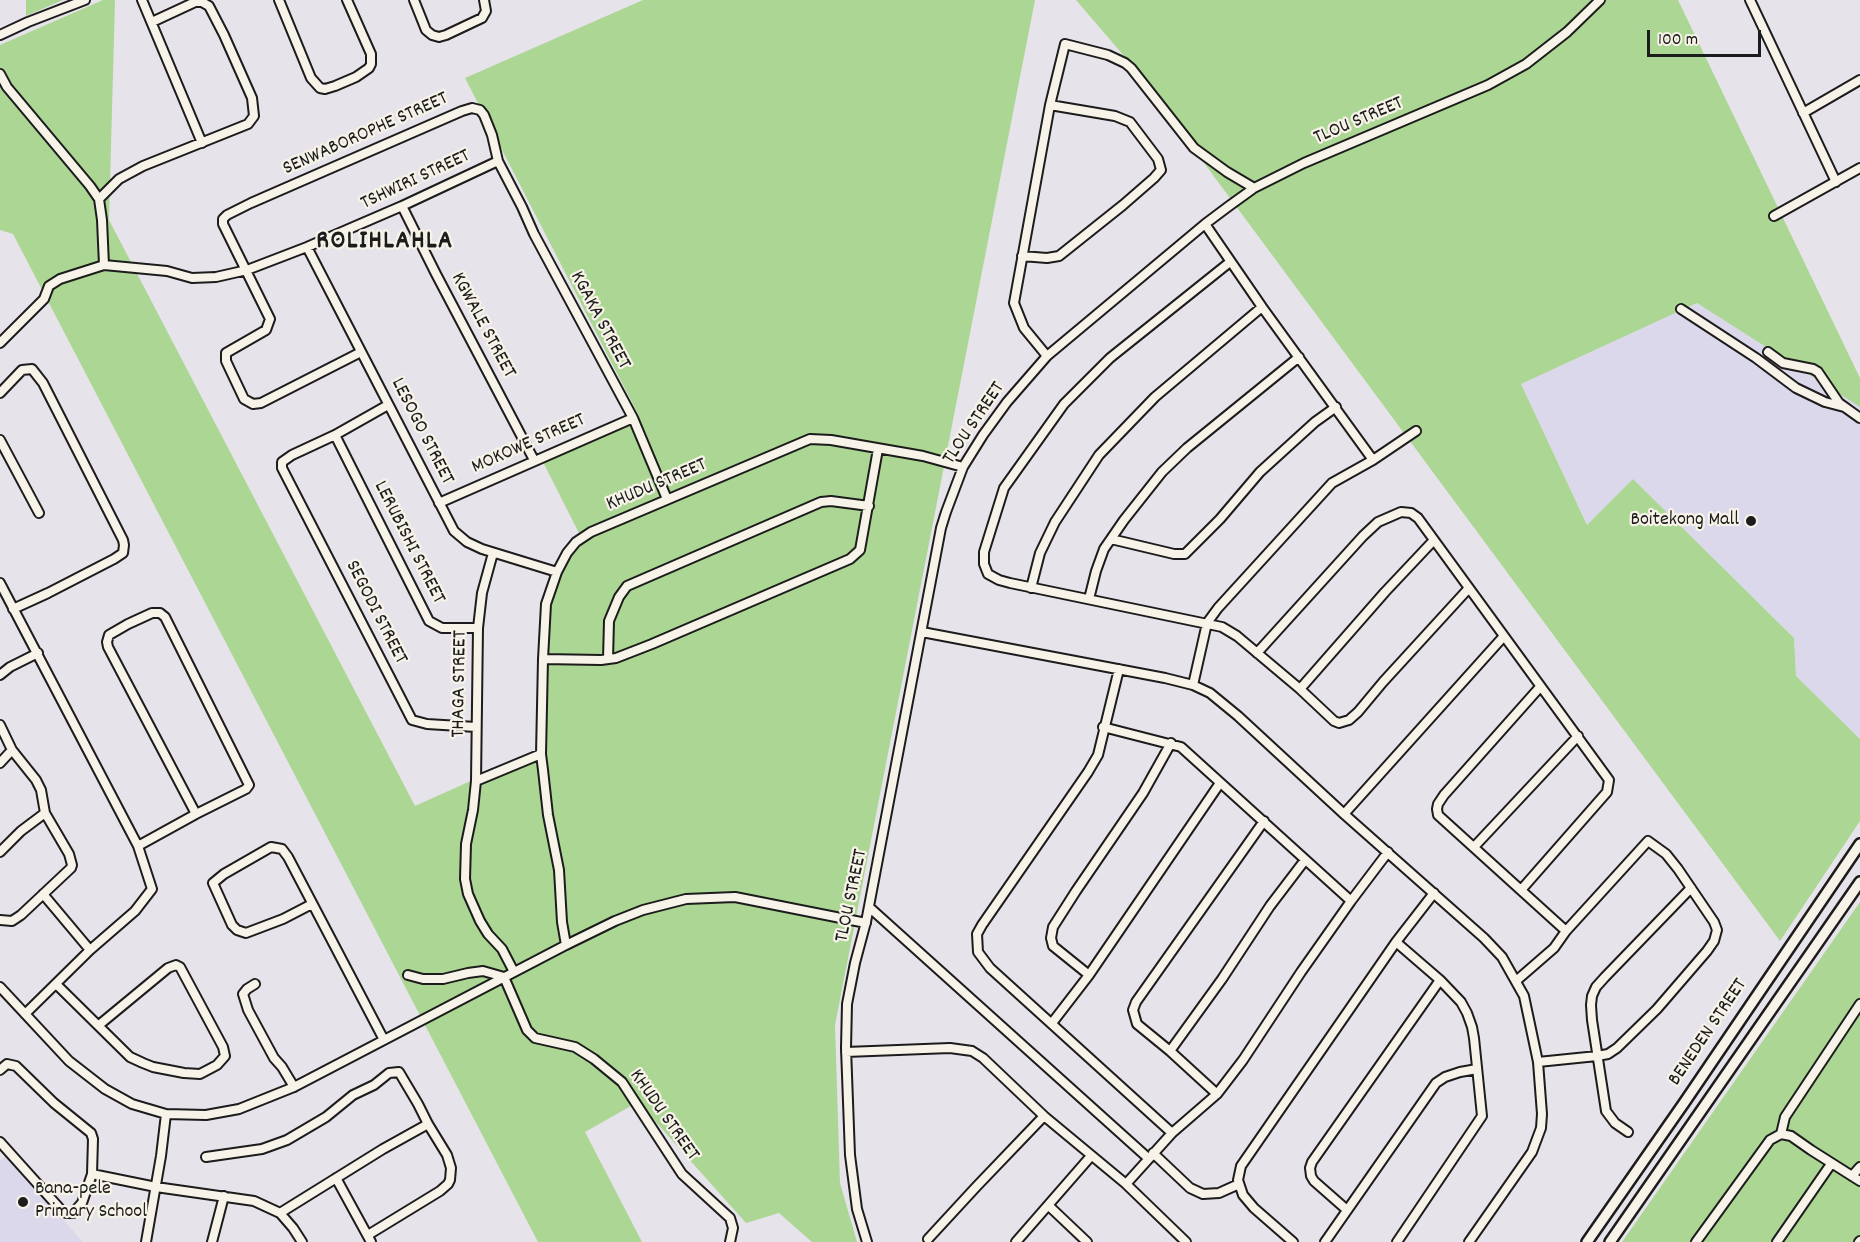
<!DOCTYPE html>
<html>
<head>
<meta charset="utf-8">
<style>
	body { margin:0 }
	#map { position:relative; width:1860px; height:1242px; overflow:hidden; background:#e7e3ea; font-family:Dekko,sans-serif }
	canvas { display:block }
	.scale { position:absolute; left:1647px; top:30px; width:114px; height:27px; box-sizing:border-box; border:3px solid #1c1c1c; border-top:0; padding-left:8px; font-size:18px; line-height:21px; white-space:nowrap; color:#1c1c1c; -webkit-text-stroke:4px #f7f3e8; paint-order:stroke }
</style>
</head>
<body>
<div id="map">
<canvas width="1860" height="1242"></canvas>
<div class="scale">100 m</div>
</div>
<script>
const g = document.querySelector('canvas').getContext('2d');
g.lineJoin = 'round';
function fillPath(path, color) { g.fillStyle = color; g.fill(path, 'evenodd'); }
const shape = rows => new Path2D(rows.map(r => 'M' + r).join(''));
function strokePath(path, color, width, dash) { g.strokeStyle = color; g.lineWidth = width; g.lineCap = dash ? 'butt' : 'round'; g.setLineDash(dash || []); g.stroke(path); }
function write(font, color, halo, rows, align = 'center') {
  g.font = font + ' Dekko,sans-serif'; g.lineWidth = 4.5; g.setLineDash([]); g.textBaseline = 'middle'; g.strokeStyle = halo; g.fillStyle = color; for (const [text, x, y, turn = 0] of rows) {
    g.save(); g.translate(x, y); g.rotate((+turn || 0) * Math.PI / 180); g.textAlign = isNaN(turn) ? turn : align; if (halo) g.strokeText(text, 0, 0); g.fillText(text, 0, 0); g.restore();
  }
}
fillPath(shape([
	[1697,303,1860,407,1860,739,1796,676,1794,638,1633,479,1588,526,1521,384],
	[6,1156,83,1242,0,1242,0,1161]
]), '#dcd8ec');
fillPath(shape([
	[26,0,63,0,26,16],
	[103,0,115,0,109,220,415,806,544,748,545,618,555,573,582,539,543,462,639,416,465,78,643,0,1035,0,835,1025,840,1183,857,1242,812,1242,779,1213,746,1223,638,1102,585,1132,642,1242,538,1242,13,234,0,230,0,45],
	[1076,0,1678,0,1860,378,1860,407,1697,303,1521,384,1587,525,1633,479,1794,638,1796,676,1860,739,1860,821,1780,941,1130,63],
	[1860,902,1860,1242,1622,1242]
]), '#acd694');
const minor = shape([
	[142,0,202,143],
	[279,0,311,78,320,88,325,89,335,86,356,77,369,68,371,64,371,54,347,0],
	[414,0,426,30,432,35,439,37,446,35,482,18,486,11,484,0],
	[1750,0,1836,182],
	[0,35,28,22,85,0],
	[0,74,7,87,90,186,99,199,102,220,104,265],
	[1803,113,1860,80],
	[99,199,119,179,143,166,248,124,254,116,252,98,224,35,209,6,202,2,195,2,152,22],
	[402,206,436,274,534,460],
	[1774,216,1860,168],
	[1205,224,1262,307,1373,460],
	[307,247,454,531,467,542,482,549,557,572],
	[1022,256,1047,258,1059,256,1123,205,1154,178,1161,170,1158,159,1130,122,1115,116,1050,105],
	[1230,262,1110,358,1064,404,1004,488,984,552,984,564,988,574,999,580,1010,583,1222,627,1237,636,1300,689,1334,721,1339,723,1349,720,1358,712,1383,682,1469,588],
	[1681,309,1756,358,1796,388,1825,402,1844,407],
	[0,343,44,299,49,286,60,279,104,265,167,271,192,278,216,277,247,270,307,247,402,206,498,161],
	[361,352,261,403,253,404,244,399,226,361,226,353,266,330,270,319,223,224,223,219,227,215,251,203,462,111,472,108,480,110,484,115,492,135,498,161,522,207,534,234,633,418,667,499],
	[1768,352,1783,363,1813,369,1818,372,1839,403,1860,418],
	[1047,356,1024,328,1014,303,1050,105,1065,44,1108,55,1125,63,1131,68,1194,148,1227,172,1254,188],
	[0,393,22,370,32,369,43,383,123,540,124,545,123,553,114,559,48,593,13,609],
	[388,405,335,435,292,455,282,462,282,468,412,720,427,724,476,727],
	[335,435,429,621,442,628,478,628],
	[0,440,39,513],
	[439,503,633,418],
	[1111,539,1174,554,1185,554,1220,519,1260,472,1315,422,1336,407],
	[493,553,482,593,478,628,476,781,473,810,466,844,465,879,468,894,480,921,488,934,502,949,514,972],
	[0,583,138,846,152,889,135,911,90,950,25,1014],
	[1031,588,1040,553,1055,522,1099,455,1155,397,1262,307],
	[1089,599,1096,571,1104,549,1124,520,1162,472,1187,448,1299,357],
	[922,632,1165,678,1193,685,1210,693,1238,716,1344,814,1484,938,1502,957,1524,996,1538,1062,1542,1114,1541,1128,1532,1152,1469,1242],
	[1257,653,1363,536,1378,522,1401,512,1411,513,1418,518,1609,780,1607,792,1521,890],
	[543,659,601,660,616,658,652,644,850,559,860,550,878,449],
	[608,659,609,621,619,597,627,586,821,502,831,501,869,506],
	[1119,669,1098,755,1088,772,982,925,977,934,978,952,990,968,1172,1133],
	[0,675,10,667,38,653],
	[1193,685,1207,623,1218,608,1332,483,1373,460,1416,431],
	[1540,687,1444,795,1438,804,1437,809,1438,815,1566,931],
	[1300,689,1385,592,1434,540],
	[0,725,12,750,36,780,41,790,45,813,69,854,72,865,71,868,21,915,12,921,0,920],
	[1103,727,1181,747,1351,901],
	[0,763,12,750],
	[476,781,541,754],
	[1344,814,1504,636],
	[138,846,196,814,246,789,249,785,165,617,160,613,152,613,128,624,109,635,107,642,108,647,196,814],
	[1474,847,1578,736],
	[0,852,21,831,45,813],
	[43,894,90,950],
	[312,904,283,919,246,933,237,930,232,925,213,883,224,874,271,847,282,849,288,857,384,1040],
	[869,907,1148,1158],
	[1396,942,1440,980,1461,1002,1467,1013,1472,1027,1474,1038,1482,1116,1397,1242],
	[566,945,562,922,559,870,548,815,543,770,541,754,543,659,546,604,557,572,567,553,576,542,591,532,810,439,831,440,923,456,963,467],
	[408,975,423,979,443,979,468,973,483,971,504,977,527,1030,535,1038,575,1047,594,1059,622,1082,682,1174,730,1218,733,1228,730,1242],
	[1089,975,1053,946,1051,938,1053,927,1076,891,1143,793,1171,743],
	[1516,981,1554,948,1566,931,1648,841,1666,854,1678,869,1714,922,1717,930,1714,941,1707,951,1657,1009,1617,1048,1608,1054,1597,1056,1538,1062],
	[56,984,130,1057,143,1063,153,1067,184,1073,200,1074,217,1065,225,1056,223,1047,180,967,176,965,168,968,99,1025],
	[255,984,247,989,243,994,248,1010,274,1058,282,1067,294,1087],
	[0,987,69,1061,105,1089,132,1104,166,1114,206,1115,239,1109,294,1087,566,945,615,921,643,910,686,899,735,897,866,923],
	[1052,1023,1089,975,1220,783],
	[1170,1051,1222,979,1270,906,1305,860],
	[846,1052,950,1048,972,1051,983,1058,1044,1116,1126,1184,1186,1242],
	[0,1070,7,1064,16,1066,54,1103,91,1133,93,1139,92,1174,156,1187,254,1201,280,1213,293,1228,302,1242],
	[1217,1094,1170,1051,1137,1024,1133,1010,1136,1002,1264,821],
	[1628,1132,1615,1123,1606,1111,1592,1020,1591,1005,1592,996,1596,987,1605,977,1691,888],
	[1781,1134,1785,1117,1860,1004],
	[0,1142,62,1211,66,1213,73,1213,82,1203,92,1174],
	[1153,1153,1190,1188,1203,1194,1219,1193,1239,1184],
	[206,1157,262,1149,287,1140,326,1117,353,1095,374,1085,389,1073,399,1072,418,1104,428,1124,447,1155,451,1168,450,1180,448,1184,440,1191,368,1235],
	[1852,1176,1860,1167],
	[336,1178,371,1242],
	[1126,1184,1172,1133,1217,1094,1243,1060,1301,972,1351,901,1388,852],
	[1049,1206,1087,1242],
	[1347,1210,1314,1181,1311,1176,1310,1168,1312,1162,1440,980],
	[280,1213,383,1149,428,1124],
	[928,1239,976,1187,1044,1116],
	[146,1242,161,1156,166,1114],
	[212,1242,224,1196],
	[867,1242,857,1209,850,1155,846,1048,847,1004,855,963,866,922,941,528,946,512,963,467,983,435,1007,402,1047,356,1205,224,1229,206,1254,188,1304,163,1488,85,1526,64,1567,32,1600,0],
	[1016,1242,1091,1156],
	[1293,1242,1254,1208,1243,1195,1238,1180,1241,1166,1396,942,1434,893],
	[1325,1242,1436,1083,1445,1077,1460,1072,1477,1069],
	[1696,1242,1770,1140,1781,1134,1791,1136,1811,1150,1860,1181],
	[1777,1242,1831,1164],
	[1859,1242,1860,1241]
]);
const major = shape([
	[1587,1242,1684,1103,1860,844],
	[1610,1242,1860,882]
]);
strokePath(minor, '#1c1c1c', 12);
strokePath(major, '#1c1c1c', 14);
strokePath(minor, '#f7f3e8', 8);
strokePath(major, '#f7f3e8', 9);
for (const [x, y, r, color] of [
	[1751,521,6,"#1c1c1c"],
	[23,1202,6,"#1c1c1c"]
]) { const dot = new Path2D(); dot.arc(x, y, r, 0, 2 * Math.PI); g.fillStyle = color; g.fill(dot); strokePath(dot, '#f7f3e8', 2); }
write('20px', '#1c1c1c', '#f7f3e8', [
	["TLOU STREET",1359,122,-23],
	["SENWABOROPHE STREET",366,135,-24],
	["TSHWIRI STREET",416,181,-25],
	["KGAKA STREET",599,321,62],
	["KGWALE STREET",482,326,62],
	["TLOU STREET",975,424,-56],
	["LESOGO STREET",421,432,63],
	["MOKOWE STREET",529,445,-24],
	["KHUDU STREET",657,486,-23],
	["LERUBISHI STREET",408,543,63],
	["SEGODI STREET",375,613,63],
	["THAGA STREET",461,684,-89],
	["TLOU STREET",853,896,-78],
	["BENEDEN STREET",1709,1033,-56],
	["KHUDU STREET",663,1116,55]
]);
write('20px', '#1c1c1c', '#f7f3e8', [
	["Boitekong Mall",1739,521],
	["Bana-pele",35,1190,"left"],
	["Primary School",35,1213,"left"]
], 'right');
g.letterSpacing = '1.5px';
write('bold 26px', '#1c1c1c', '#f7f3e8', [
	["ROLIHLAHLA",385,243]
]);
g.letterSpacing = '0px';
</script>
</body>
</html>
